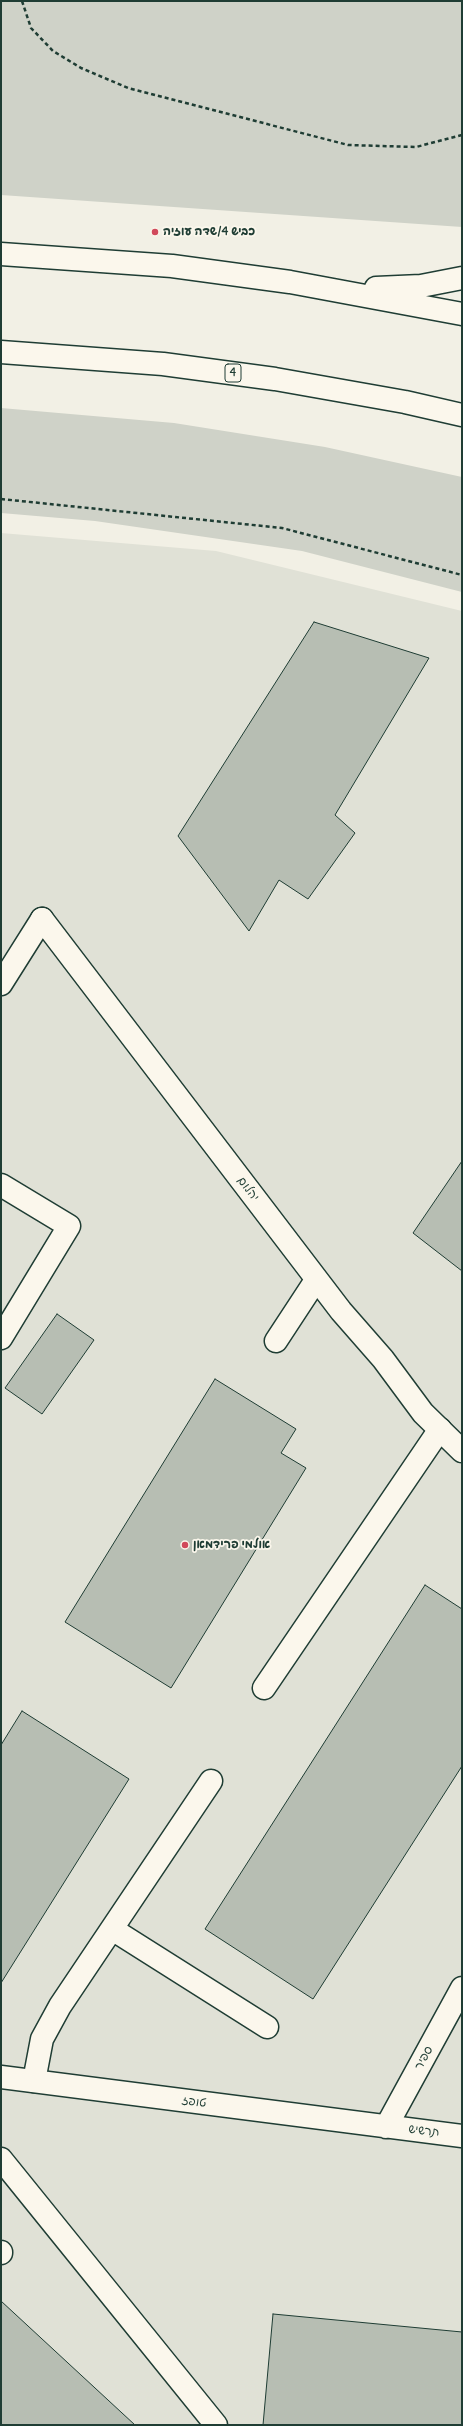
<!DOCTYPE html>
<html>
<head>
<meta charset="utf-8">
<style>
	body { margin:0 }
	#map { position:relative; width:463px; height:2426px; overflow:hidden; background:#f2f0e5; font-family:Delius,sans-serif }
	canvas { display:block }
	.frame { position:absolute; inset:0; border:2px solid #1f3d34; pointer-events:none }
</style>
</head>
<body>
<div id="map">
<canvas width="463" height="2426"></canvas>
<div class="frame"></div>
</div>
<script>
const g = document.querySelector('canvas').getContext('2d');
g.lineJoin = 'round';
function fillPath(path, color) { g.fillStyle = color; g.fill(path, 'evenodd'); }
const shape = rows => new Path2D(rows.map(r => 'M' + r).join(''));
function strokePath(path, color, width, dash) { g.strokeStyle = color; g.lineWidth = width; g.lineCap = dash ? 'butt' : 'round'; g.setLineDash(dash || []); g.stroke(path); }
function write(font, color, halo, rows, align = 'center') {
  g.font = font + ' Delius,"Playpen Sans Hebrew",sans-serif'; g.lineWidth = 3.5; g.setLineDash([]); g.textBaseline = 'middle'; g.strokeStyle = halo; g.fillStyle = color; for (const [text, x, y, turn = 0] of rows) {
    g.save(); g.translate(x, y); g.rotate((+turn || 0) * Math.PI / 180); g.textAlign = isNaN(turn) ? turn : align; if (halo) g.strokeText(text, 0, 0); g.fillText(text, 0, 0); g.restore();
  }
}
fillPath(shape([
	[1,533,216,551,462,611,462,2425,1,2425]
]), '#e0e1d6');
fillPath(shape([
	[1,1,462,1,462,227,1,195],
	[1,408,174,423,325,447,462,477,462,592,302,551,95,521,1,513]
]), '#cfd2c8');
const building = shape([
	[314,622,429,658,335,815,355,833,308,899,279,880,249,931,178,836,314,622],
	[462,1161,462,1271,413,1233,462,1161],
	[57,1314,94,1340,42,1414,5,1388,57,1314],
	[215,1379,296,1429,281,1453,306,1468,171,1688,65,1622,215,1379],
	[425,1585,462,1609,462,1766,313,1999,205,1929,425,1585],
	[22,1711,129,1779,1,1983,1,1745,22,1711],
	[1,2301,135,2425,1,2425,1,2301],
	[273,2314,462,2332,462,2425,263,2425,273,2314]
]);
fillPath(building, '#b7beb3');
strokePath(building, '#1f3d34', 1);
const service = shape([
	[1,984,42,919],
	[1,1185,69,1226,1,1338],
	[276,1341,316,1280],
	[264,1688,440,1429],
	[112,1929,267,2027],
	[34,2081,42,2039,60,2006,211,1781],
	[1,2159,216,2425],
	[1,2252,1,2253]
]);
const minor = shape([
	[42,919,341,1311,383,1359,423,1413,462,1451],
	[1,2077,462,2136],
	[386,2127,462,1988]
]);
const trunk = shape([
	[1,254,172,266,290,282,462,314],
	[376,288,421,286,462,278],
	[1,352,163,364,275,379,405,402,462,415]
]);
strokePath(service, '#1f3d34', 25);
strokePath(minor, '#1f3d34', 25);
strokePath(trunk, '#1f3d34', 25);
strokePath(shape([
	[22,1,31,28,53,51,81,68,128,88,348,145,416,147,462,135],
	[1,499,282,528,462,575]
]), '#1f3d34', 2.5, [4, 3]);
strokePath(service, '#fbf7ec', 22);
strokePath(minor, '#fbf7ec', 22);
strokePath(trunk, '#fbf7ec', 22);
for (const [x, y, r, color] of [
	[155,232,4,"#d1495b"],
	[185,1545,4,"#d1495b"]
]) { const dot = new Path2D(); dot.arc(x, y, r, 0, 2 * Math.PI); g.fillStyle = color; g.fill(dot); strokePath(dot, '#fbf7ec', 1.5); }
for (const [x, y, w] of [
	[233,373,16]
]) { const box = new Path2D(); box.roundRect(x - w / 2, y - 9, w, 18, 3); g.fillStyle = '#fbf7ec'; g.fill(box); strokePath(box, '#1f3d34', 1); }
write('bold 11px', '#1f3d34', null, [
	["4",233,373]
]);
write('bold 12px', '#1f3d34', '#fbf7ec', [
	["כביש 4/שדה עוזיה",163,232],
	["אולמי פרידמאן",193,1545]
], 'left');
write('12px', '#1f3d34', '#fbf7ec', [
	["יהלום",248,1189,53],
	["ספיר",424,2058,-61],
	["טופז",194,2102,7],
	["תרשיש",424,2131,7]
]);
</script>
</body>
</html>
